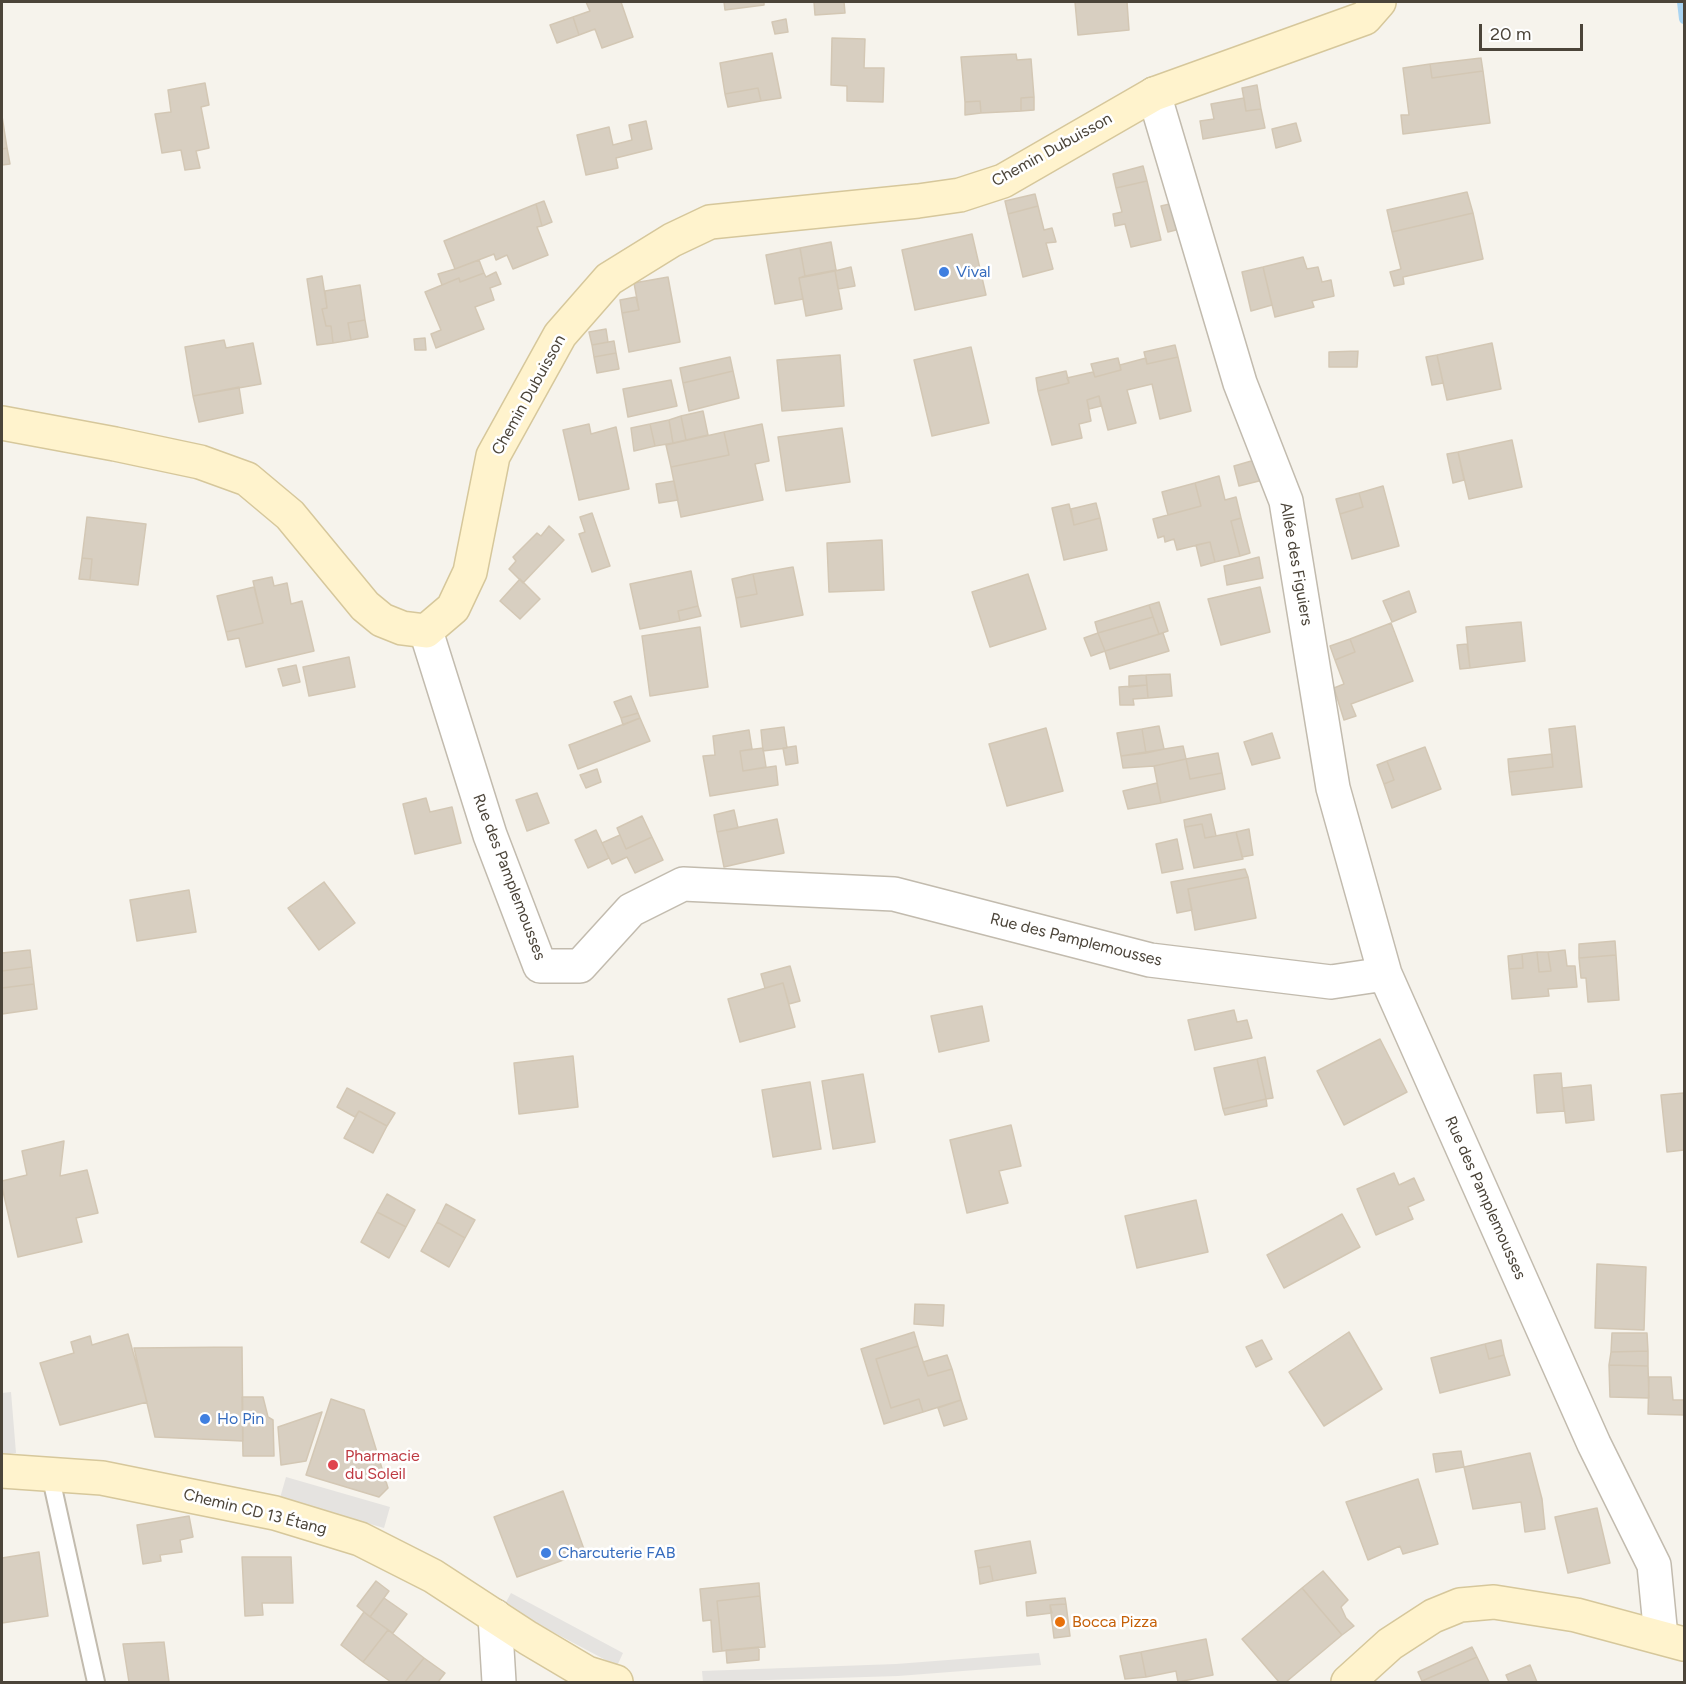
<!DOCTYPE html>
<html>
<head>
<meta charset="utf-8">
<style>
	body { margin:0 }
	#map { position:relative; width:1686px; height:1684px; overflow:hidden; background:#f6f3ec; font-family:Figtree,sans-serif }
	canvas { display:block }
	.frame { position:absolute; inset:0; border:3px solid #4b4439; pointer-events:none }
	.scale { position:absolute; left:1479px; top:24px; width:104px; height:27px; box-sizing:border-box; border:3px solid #4b4439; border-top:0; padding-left:8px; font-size:18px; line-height:21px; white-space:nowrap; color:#4b4439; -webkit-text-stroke:4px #fff; paint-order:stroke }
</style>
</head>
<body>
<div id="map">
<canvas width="1686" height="1684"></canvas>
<div class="frame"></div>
<div class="scale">20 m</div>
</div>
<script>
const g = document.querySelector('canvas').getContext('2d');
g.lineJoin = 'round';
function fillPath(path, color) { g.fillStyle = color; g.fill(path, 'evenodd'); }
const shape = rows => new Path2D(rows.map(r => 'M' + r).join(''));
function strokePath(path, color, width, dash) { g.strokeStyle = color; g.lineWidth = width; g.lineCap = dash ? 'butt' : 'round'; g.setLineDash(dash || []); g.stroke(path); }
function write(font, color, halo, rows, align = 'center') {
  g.font = font + ' Figtree,sans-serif'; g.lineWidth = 5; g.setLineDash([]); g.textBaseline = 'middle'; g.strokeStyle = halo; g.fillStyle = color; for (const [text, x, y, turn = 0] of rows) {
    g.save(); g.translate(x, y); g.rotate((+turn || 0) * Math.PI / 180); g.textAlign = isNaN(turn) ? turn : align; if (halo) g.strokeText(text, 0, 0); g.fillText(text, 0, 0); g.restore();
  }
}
fillPath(shape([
	[11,1392,16,1453,2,1455,2,1393],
	[286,1477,390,1507,384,1528,280,1498],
	[511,1593,623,1653,617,1666,504,1606],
	[1039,1653,1041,1665,898,1676,703,1682,702,1671,896,1664]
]), '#e5e3e0');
strokePath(shape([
	[1682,2,1684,19]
]), '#a9d4f2', 10);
const building = shape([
	[586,2,621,2,633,37,602,48,595,29,579,35,573,17,590,11,586,2],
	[724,2,764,2,764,5,725,10,724,2],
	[814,2,844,2,845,13,815,15,814,2],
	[1075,2,1127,2,1129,30,1078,35,1075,2],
	[573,17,579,35,557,43,550,25,573,17],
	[786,19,788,32,775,34,772,22,786,19],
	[832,38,865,39,864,68,884,68,883,102,847,101,847,86,831,85,832,38],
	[772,53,781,98,761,101,758,88,725,94,720,63,772,53],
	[1016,54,1017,60,1031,59,1034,97,1021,98,1021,111,981,113,980,101,965,102,961,57,1016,54],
	[1481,58,1483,71,1432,78,1430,64,1481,58],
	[1430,64,1432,78,1483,71,1490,123,1403,134,1401,115,1409,115,1403,68,1430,64],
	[205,83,209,105,201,107,209,148,196,151,200,168,185,170,181,150,162,153,155,114,171,112,168,90,205,83],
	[1257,85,1261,109,1246,111,1242,88,1257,85],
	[758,88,761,101,728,107,725,94,758,88],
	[1034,97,1034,110,1021,111,1021,98,1034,97],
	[1244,98,1246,111,1261,109,1265,128,1203,139,1200,121,1214,119,1211,104,1244,98],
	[980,101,981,113,965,115,965,102,980,101],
	[2,116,7,148,2,149,2,116],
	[646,121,652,149,616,158,618,168,586,175,577,135,609,127,613,145,632,140,629,125,646,121],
	[1296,123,1301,141,1276,148,1272,129,1296,123],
	[7,148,10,164,2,165,2,149,7,148],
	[1143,166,1147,181,1116,188,1113,174,1143,166],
	[1147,181,1161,240,1131,247,1125,224,1115,226,1113,214,1122,212,1116,188,1147,181],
	[1467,192,1473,213,1392,232,1387,210,1467,192],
	[1035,194,1038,206,1008,214,1005,201,1035,194],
	[544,201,552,222,542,226,536,204,544,201],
	[1178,202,1184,228,1168,232,1161,206,1178,202],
	[536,204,542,226,537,227,548,255,513,269,507,255,496,260,494,254,455,269,444,241,536,204],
	[1038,206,1044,230,1052,228,1056,242,1046,243,1053,269,1023,277,1008,214,1038,206],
	[1473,213,1483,259,1403,277,1404,284,1394,286,1390,272,1401,269,1392,232,1473,213],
	[972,234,986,295,915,310,902,250,972,234],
	[831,242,836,270,805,276,800,248,831,242],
	[800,248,805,276,799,278,803,299,775,304,766,255,800,248],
	[1303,257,1307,269,1318,267,1322,282,1331,280,1334,296,1312,301,1314,307,1275,317,1263,267,1303,257],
	[479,260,484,273,460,282,459,278,442,285,438,274,455,269,479,260],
	[851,267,855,286,838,289,835,271,851,267],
	[1263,267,1272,305,1251,311,1242,272,1263,267],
	[835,271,842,309,806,316,799,278,835,271],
	[496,272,501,284,490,288,494,300,475,307,484,329,436,348,431,334,441,330,425,292,459,278,460,282,484,273,486,277,496,272],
	[322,276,327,308,322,309,326,326,331,326,333,343,317,345,307,279,322,276],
	[668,277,680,342,629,352,622,313,639,310,634,283,668,277],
	[360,285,365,320,348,323,351,340,333,343,331,326,326,326,322,309,327,308,325,291,360,285],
	[636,297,639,310,622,313,620,300,636,297],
	[365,320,368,337,351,340,348,323,365,320],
	[606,329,608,342,592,345,589,332,606,329],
	[425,338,426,350,415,350,414,339,425,338],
	[224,340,226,348,253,343,261,384,193,396,185,347,224,340],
	[614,341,616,353,594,357,592,345,614,341],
	[1492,343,1501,389,1447,400,1437,355,1492,343],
	[1175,345,1178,357,1147,364,1144,352,1175,345],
	[971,347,989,423,932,436,914,360,971,347],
	[1358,351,1357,367,1329,367,1329,352,1358,351],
	[616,353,619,369,597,373,594,357,616,353],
	[840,355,844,406,782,411,777,360,840,355],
	[1437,355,1443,383,1432,385,1426,357,1437,355],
	[730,357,733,371,683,383,680,368,730,357],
	[1178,357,1191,411,1160,419,1152,384,1127,390,1136,423,1108,430,1099,396,1087,400,1091,421,1079,424,1082,438,1052,445,1038,391,1069,383,1067,378,1093,372,1095,377,1121,370,1120,365,1146,358,1147,364,1178,357],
	[1118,358,1121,370,1095,377,1091,364,1118,358],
	[733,371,739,398,689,411,683,383,733,371],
	[1066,371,1069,383,1038,391,1036,378,1066,371],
	[671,380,677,406,628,417,623,389,671,380],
	[239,387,243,413,199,422,193,396,239,387],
	[1099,396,1101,406,1089,409,1087,400,1099,396],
	[703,411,708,435,686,440,681,416,703,411],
	[681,416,686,440,673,443,669,420,681,416],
	[669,420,673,443,655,446,650,424,669,420],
	[589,424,591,434,616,427,629,489,579,500,563,430,589,424],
	[650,424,655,446,634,451,631,428,650,424],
	[762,424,769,461,755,464,763,500,681,517,671,467,729,455,724,432,762,424],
	[842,428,850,482,786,491,778,437,842,428],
	[724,432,729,455,671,467,666,445,724,432],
	[1512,440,1522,487,1469,499,1458,452,1512,440],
	[1458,452,1464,480,1453,483,1447,454,1458,452],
	[1265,457,1271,478,1239,486,1234,466,1265,457],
	[1219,476,1225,500,1236,497,1241,518,1231,521,1240,556,1215,562,1210,542,1177,550,1174,539,1165,542,1164,536,1158,538,1153,519,1201,506,1195,483,1219,476],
	[674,481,678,500,659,503,656,484,674,481],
	[1195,483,1201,506,1168,515,1162,492,1195,483],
	[1383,486,1399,546,1352,559,1340,514,1363,507,1359,493,1383,486],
	[1359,493,1363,507,1340,514,1336,499,1359,493],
	[1096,503,1100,518,1074,525,1071,509,1096,503],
	[1069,504,1074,525,1100,518,1107,550,1064,560,1052,508,1069,504],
	[592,513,610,566,592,572,579,534,585,532,580,517,592,513],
	[87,517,146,524,138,585,90,580,92,559,82,558,87,517],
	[1241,518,1250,553,1240,556,1231,521,1241,518],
	[549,526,564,540,523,583,509,569,516,561,513,557,537,533,541,536,549,526],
	[882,540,884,590,829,592,827,543,882,540],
	[1210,542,1215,562,1201,566,1196,545,1210,542],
	[1259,557,1263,578,1227,585,1224,566,1259,557],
	[82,558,92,559,90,580,79,579,82,558],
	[793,567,803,615,741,627,736,598,757,594,753,574,793,567],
	[691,571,698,606,678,611,680,621,640,629,630,584,691,571],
	[753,574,757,594,736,598,732,579,753,574],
	[1028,574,1046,629,990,647,972,592,1028,574],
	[272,577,274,586,287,583,291,604,302,601,314,651,246,667,239,638,228,640,226,632,263,623,253,581,272,577],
	[520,579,540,599,520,619,500,601,520,579],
	[254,587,263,623,226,632,217,596,254,587],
	[1260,587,1270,632,1221,645,1208,599,1260,587],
	[1409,591,1416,612,1392,622,1383,601,1409,591],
	[1159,602,1168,631,1159,634,1149,605,1159,602],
	[1149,605,1153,617,1098,633,1095,622,1149,605],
	[698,606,701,616,680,621,678,611,698,606],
	[1153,617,1159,634,1105,651,1098,633,1153,617],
	[1521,622,1525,661,1470,668,1466,627,1521,622],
	[1391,623,1413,681,1351,704,1356,716,1344,720,1334,688,1344,684,1335,660,1355,652,1350,639,1391,623],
	[700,627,708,687,650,696,642,636,700,627],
	[1098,633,1105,651,1091,656,1084,638,1098,633],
	[1163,633,1169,651,1110,669,1105,651,1163,633],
	[1350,639,1355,652,1335,660,1330,646,1350,639],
	[1467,644,1470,668,1460,669,1457,645,1467,644],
	[349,657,355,687,309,696,303,667,349,657],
	[296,665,300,682,283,686,278,669,296,665],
	[1170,674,1172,696,1148,698,1146,675,1170,674],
	[1146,675,1147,685,1129,687,1129,676,1146,675],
	[1147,685,1148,698,1133,699,1134,705,1120,705,1119,687,1147,685],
	[631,696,638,713,621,718,614,702,631,696],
	[638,713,640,718,623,725,621,718,638,713],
	[640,718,650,741,578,769,569,745,640,718],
	[1159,726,1164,749,1146,753,1142,729,1159,726],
	[1575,726,1582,787,1512,795,1509,772,1553,767,1549,729,1575,726],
	[784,727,787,748,763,751,761,730,784,727],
	[1046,728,1063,791,1007,806,989,744,1046,728],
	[1142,729,1146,753,1121,756,1117,733,1142,729],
	[749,730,752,749,740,751,743,771,776,766,778,785,710,796,703,756,715,755,713,736,749,730],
	[1272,733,1280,758,1252,765,1244,742,1272,733],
	[796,746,798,763,786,765,783,748,796,746],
	[1183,746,1186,759,1154,766,1123,768,1121,756,1183,746],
	[1425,747,1441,789,1392,808,1384,784,1394,780,1387,761,1425,747],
	[763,748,766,767,743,771,740,751,763,748],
	[1218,753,1222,773,1190,779,1186,759,1218,753],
	[1552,754,1553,767,1509,772,1508,759,1552,754],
	[1186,759,1190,779,1222,773,1225,789,1161,803,1154,766,1186,759],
	[1387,761,1394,780,1384,784,1377,765,1387,761],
	[597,769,601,782,586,788,580,775,597,769],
	[1157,783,1161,803,1128,809,1123,791,1157,783],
	[537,793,549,823,527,831,516,800,537,793],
	[426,798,430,812,452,807,461,843,415,854,403,804,426,798],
	[734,810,738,828,717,832,714,815,734,810],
	[1211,814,1216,836,1205,838,1202,824,1185,827,1184,820,1211,814],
	[642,816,652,837,626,849,617,828,642,816],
	[777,819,784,853,724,867,717,832,777,819],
	[1202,824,1205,838,1236,832,1243,859,1194,868,1185,827,1202,824],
	[1249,829,1253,855,1242,857,1236,832,1249,829],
	[596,830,609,858,588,868,575,840,596,830],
	[620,835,626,849,652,837,663,860,635,873,627,857,612,864,602,843,620,835],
	[1177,839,1183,869,1162,873,1156,844,1177,839],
	[1245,869,1248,877,1188,889,1192,910,1177,913,1171,882,1245,869],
	[1248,877,1256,918,1195,930,1188,889,1248,877],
	[324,882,355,923,319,950,288,908,324,882],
	[189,890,196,932,137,941,130,900,189,890],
	[1615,941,1616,955,1579,958,1579,944,1615,941],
	[30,950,32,967,2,971,2,953,30,950],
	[1565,950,1567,966,1575,966,1577,987,1548,989,1549,996,1512,999,1509,969,1523,968,1522,954,1537,952,1539,972,1551,971,1548,952,1565,950],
	[1537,952,1548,952,1551,971,1539,972,1537,952],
	[1522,954,1523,968,1509,969,1508,956,1522,954],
	[1616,955,1619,1000,1588,1002,1586,978,1581,978,1579,958,1616,955],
	[790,966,800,1001,789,1004,783,983,765,988,761,974,790,966],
	[32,967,34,984,2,988,2,971,32,967],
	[783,983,795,1027,740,1042,728,999,783,983],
	[34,984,37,1009,2,1014,2,988,34,984],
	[982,1006,989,1041,939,1052,931,1016,982,1006],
	[1234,1010,1237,1022,1247,1020,1252,1038,1195,1050,1188,1020,1234,1010],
	[1380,1039,1407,1092,1344,1125,1317,1071,1380,1039],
	[573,1056,578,1107,519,1114,514,1063,573,1056],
	[1265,1057,1273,1098,1266,1099,1257,1059,1265,1057],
	[1257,1059,1266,1099,1223,1109,1214,1068,1257,1059],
	[1561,1073,1564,1111,1537,1113,1534,1075,1561,1073],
	[863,1074,875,1142,833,1149,822,1081,863,1074],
	[810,1082,821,1149,773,1157,762,1090,810,1082],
	[1591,1085,1594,1120,1566,1123,1562,1088,1591,1085],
	[347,1088,395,1113,387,1126,359,1111,355,1117,337,1107,347,1088],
	[1684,1093,1684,1150,1667,1152,1661,1095,1684,1093],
	[1266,1099,1267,1106,1225,1115,1223,1109,1266,1099],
	[359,1111,387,1126,373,1153,344,1138,359,1111],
	[1011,1125,1021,1166,999,1171,1008,1203,967,1213,950,1140,1011,1125],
	[64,1141,60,1176,87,1170,98,1213,76,1218,82,1242,18,1257,2,1187,2,1181,27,1175,22,1151,64,1141],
	[1394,1173,1399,1185,1414,1178,1424,1200,1408,1207,1413,1219,1376,1235,1357,1189,1394,1173],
	[387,1194,415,1210,406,1227,377,1212,387,1194],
	[1196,1200,1208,1252,1137,1268,1125,1216,1196,1200],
	[446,1204,475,1220,465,1238,437,1222,446,1204],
	[377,1212,406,1227,389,1258,361,1242,377,1212],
	[1342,1214,1360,1247,1284,1288,1267,1255,1342,1214],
	[437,1222,465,1238,449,1267,421,1251,437,1222],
	[1597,1264,1646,1267,1644,1330,1595,1328,1597,1264],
	[915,1304,944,1305,943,1326,914,1324,915,1304],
	[914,1332,918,1346,876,1359,891,1408,919,1399,923,1412,884,1424,861,1349,914,1332],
	[1349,1332,1382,1389,1324,1426,1289,1372,1349,1332],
	[1612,1333,1647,1333,1648,1351,1611,1352,1612,1333],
	[128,1334,147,1402,60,1425,40,1363,74,1353,71,1342,90,1336,92,1345,128,1334],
	[1262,1340,1272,1359,1256,1367,1246,1347,1262,1340],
	[1501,1340,1504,1355,1489,1359,1485,1344,1501,1340],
	[1485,1344,1489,1359,1504,1355,1510,1375,1440,1393,1431,1358,1485,1344],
	[918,1346,928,1376,952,1369,961,1400,923,1412,919,1399,891,1408,876,1359,918,1346],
	[242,1347,243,1441,155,1437,134,1348,242,1347],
	[1648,1351,1648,1366,1609,1365,1611,1352,1648,1351],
	[947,1355,952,1369,928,1376,923,1362,947,1355],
	[1609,1365,1648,1366,1649,1398,1610,1397,1609,1365],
	[1649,1377,1671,1377,1673,1400,1684,1400,1684,1415,1648,1414,1649,1377],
	[242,1397,263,1397,268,1417,273,1420,274,1456,243,1456,242,1397],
	[331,1399,364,1410,388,1488,379,1497,306,1475,331,1399],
	[961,1400,967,1419,944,1426,938,1408,961,1400],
	[322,1412,306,1461,281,1465,278,1427,322,1412],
	[1461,1451,1464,1467,1436,1472,1433,1454,1461,1451],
	[1530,1453,1542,1499,1545,1529,1525,1532,1521,1502,1473,1509,1464,1467,1530,1453],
	[1418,1479,1438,1544,1403,1554,1400,1546,1368,1560,1346,1502,1418,1479],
	[563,1491,585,1552,517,1577,494,1517,563,1491],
	[1597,1508,1610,1563,1568,1573,1555,1517,1597,1508],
	[189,1516,193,1537,180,1540,182,1552,160,1555,161,1561,143,1564,137,1525,189,1516],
	[1030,1541,1036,1573,993,1581,990,1566,978,1568,975,1551,1030,1541],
	[39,1552,48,1616,2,1623,2,1558,39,1552],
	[242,1557,291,1557,293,1603,262,1603,263,1615,245,1616,242,1557],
	[990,1566,993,1581,980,1584,978,1568,990,1566],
	[1323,1571,1348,1600,1341,1607,1346,1618,1354,1626,1342,1635,1302,1588,1323,1571],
	[376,1581,389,1591,370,1617,357,1606,376,1581],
	[759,1583,760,1596,717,1601,722,1651,713,1652,711,1620,703,1621,700,1589,759,1583],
	[1302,1588,1342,1635,1286,1682,1279,1682,1242,1639,1302,1588],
	[760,1596,765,1647,722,1651,717,1601,760,1596],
	[384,1598,407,1614,393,1633,370,1617,384,1598],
	[1065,1598,1066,1604,1050,1605,1052,1613,1027,1616,1026,1602,1065,1598],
	[1066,1604,1070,1636,1054,1638,1050,1605,1066,1604],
	[364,1612,388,1630,363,1662,341,1645,364,1612],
	[388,1630,424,1658,405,1682,391,1682,363,1662,388,1630],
	[1206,1639,1213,1675,1178,1682,1176,1671,1146,1677,1141,1652,1206,1639],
	[164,1642,169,1682,129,1682,123,1644,164,1642],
	[759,1647,759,1660,727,1663,726,1650,759,1647],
	[1472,1647,1477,1657,1422,1681,1418,1672,1472,1647],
	[1141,1652,1146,1677,1125,1679,1120,1656,1141,1652],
	[1477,1657,1489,1682,1423,1682,1422,1681,1477,1657],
	[424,1658,445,1673,438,1682,405,1682,424,1658],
	[1530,1665,1537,1682,1509,1682,1506,1675,1530,1665]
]);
fillPath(building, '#d8cfc1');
strokePath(building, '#d3c7b4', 1.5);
const lane = shape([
	[50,1474,96,1682]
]);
const street = shape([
	[1154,94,1240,383,1286,501,1333,788,1385,974],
	[426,631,490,835,540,966,580,966,631,910,683,884,894,894,1150,960,1331,982,1385,974,1594,1444,1654,1565,1661,1637],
	[495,1616,499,1682]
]);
const secondary = shape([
	[2,423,115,444,200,462,247,479,290,515,365,606,382,620,402,628,426,631,453,608,470,572,493,456,560,335,609,279,672,240,710,222,918,201,960,195,1003,181,1154,94,1365,18,1379,2],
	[2,1471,102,1478,275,1513,360,1539,433,1576,528,1638,587,1673,616,1682],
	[1348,1682,1390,1644,1433,1616,1460,1605,1494,1602,1576,1615,1684,1644]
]);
strokePath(lane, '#c2bbae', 20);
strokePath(street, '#c2bbae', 36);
strokePath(secondary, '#d6c79b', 36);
strokePath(lane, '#fff', 16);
strokePath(street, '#fff', 33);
strokePath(secondary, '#fff3cd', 33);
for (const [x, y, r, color] of [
	[944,272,6,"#3f7fe0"],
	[205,1419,6,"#3f7fe0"],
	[333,1465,6,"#e0444e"],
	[546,1553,6,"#3f7fe0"],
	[1060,1622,6,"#e8710a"]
]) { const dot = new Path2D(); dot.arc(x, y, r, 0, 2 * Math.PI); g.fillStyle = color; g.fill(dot); strokePath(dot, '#fff', 2); }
write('16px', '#4b4439', '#fff', [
	["Chemin Dubuisson",1052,150,-29],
	["Chemin Dubuisson",529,395,-61],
	["Allée des Figuiers",1296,564,80],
	["Rue des Pamplemousses",509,877,69],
	["Rue des Pamplemousses",1076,940,14],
	["Rue des Pamplemousses",1485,1198,66],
	["Chemin CD 13 Étang",255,1512,14]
]);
write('16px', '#366cbe', '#fff', [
	["Vival",956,272],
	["Ho Pin",217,1419],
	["Charcuterie FAB",558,1553]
], 'left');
write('16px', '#be3a42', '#fff', [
	["Pharmacie",345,1456],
	["du Soleil",345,1474]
], 'left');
write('16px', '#c56008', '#fff', [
	["Bocca Pizza",1072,1622]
], 'left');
</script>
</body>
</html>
